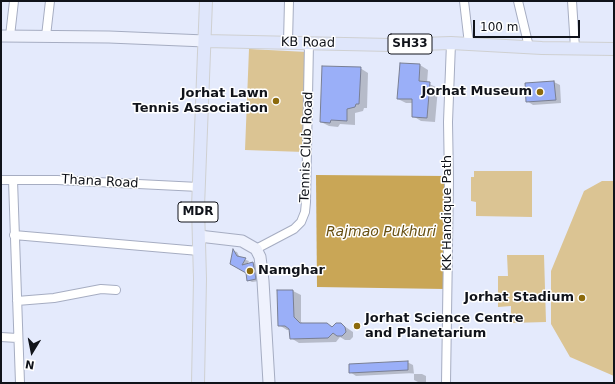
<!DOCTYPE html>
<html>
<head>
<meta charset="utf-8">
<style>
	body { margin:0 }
	#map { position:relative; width:615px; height:384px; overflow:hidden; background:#e4eafc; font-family:"DejaVu Sans",sans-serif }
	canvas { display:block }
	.frame { position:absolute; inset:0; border:2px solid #10131a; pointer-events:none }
	.north { position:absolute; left:12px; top:332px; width:40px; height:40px; -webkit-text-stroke:3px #fff; paint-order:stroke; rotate:190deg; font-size:11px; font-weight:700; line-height:16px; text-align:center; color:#10131a }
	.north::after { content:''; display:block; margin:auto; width:14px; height:18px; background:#10131a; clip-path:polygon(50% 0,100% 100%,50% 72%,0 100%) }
	.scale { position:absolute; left:473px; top:20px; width:107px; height:18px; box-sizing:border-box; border:2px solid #10131a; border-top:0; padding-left:5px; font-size:12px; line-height:14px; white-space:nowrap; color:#10131a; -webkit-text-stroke:3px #fff; paint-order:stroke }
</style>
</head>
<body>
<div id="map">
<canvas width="615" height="384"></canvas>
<div class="frame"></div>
<div class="north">N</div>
<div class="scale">100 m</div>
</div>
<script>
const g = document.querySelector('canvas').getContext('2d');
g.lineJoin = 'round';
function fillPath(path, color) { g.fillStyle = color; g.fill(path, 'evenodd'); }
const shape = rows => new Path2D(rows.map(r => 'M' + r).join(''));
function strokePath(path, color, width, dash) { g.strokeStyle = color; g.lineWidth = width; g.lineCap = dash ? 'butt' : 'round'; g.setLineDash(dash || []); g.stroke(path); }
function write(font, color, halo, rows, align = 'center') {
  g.font = font + ' "DejaVu Sans",sans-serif'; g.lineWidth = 3; g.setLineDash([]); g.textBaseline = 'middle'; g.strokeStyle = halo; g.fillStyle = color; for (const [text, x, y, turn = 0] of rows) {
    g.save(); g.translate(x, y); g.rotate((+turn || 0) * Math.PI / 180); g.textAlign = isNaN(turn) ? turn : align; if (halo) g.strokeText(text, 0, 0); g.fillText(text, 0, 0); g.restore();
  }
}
fillPath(shape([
	[249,49,307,52,304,152,245,150],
	[474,171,532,171,532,217,476,216,476,202,471,201,471,177,474,177],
	[602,181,614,181,614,376,570,357,551,324,551,271,584,191],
	[507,255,544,255,546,322,511,323,511,306,498,307,498,276,508,276]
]), '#dbc493');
fillPath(shape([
	[316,175,447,176,445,289,317,287]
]), '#c9a656');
fillPath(shape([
	[401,64,420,65,428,70,427,83,438,88,435,122,421,121,413,116,413,103,406,103,398,99],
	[360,68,368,73,367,108,364,108,363,111,355,113,355,125,340,124,338,127,329,126,321,122],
	[554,82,560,85,561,103,533,105,527,101,526,84],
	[234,251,237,252,240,258,249,261,247,265,253,263,257,266,259,281,252,282,248,280,247,272,232,264],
	[293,291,301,295,301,322,304,324,327,324,334,327,341,324,353,332,353,337,350,340,345,340,340,337,336,342,299,343,291,338,290,330,287,330,279,325],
	[407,362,413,365,414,374,422,374,426,376,426,382,418,382,414,380,414,373,356,376,350,372]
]), '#0003');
const building = shape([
	[400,63,420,64,419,81,430,82,427,118,412,117,412,99,397,99,400,63],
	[322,66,361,67,359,104,356,104,355,107,347,109,347,121,331,120,330,123,320,122,322,66],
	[554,81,556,100,526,102,525,83,554,81],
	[233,249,237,256,246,258,242,265,253,262,256,279,247,281,246,273,230,264,233,249],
	[277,290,293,290,294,317,300,323,327,323,332,327,336,323,341,323,345,327,346,332,342,336,337,336,333,333,328,338,290,339,289,329,285,326,278,326,277,290],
	[408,361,408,370,349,373,349,364,408,361]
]);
fillPath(building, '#9aaff8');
strokePath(building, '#797f93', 1);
const street = shape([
	[464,1,469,44],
	[518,1,529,47],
	[572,1,575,48],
	[10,36,14,1],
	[46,36,50,1],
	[288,42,289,1],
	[1,180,57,180,199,187],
	[13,180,20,383],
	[14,235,199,251],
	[256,249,294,229,301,222,305,212,306,202,309,43],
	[17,301,54,298,101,289,116,290],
	[1,337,17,338],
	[446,383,449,180,448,122,451,43]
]);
const secondary = shape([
	[1,36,109,37,205,41],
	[199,236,242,241,256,249,260,257,263,281,269,383]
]);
const primary = shape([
	[205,41,391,45,451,43,542,48,614,49],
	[198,383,200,279,198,207,206,1]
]);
strokePath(street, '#a6adc2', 10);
strokePath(secondary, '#a6adc2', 13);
strokePath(primary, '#cfd0d1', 14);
strokePath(street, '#fff', 8);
strokePath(secondary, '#eff2fd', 11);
strokePath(primary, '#dfe6fb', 12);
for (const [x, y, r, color] of [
	[540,92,4,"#8c6a0c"],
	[276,101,4,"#8c6a0c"],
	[250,271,4,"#8c6a0c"],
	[582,298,4,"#8c6a0c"],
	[357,326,4,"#8c6a0c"]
]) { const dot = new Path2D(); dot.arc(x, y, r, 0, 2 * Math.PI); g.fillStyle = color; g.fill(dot); strokePath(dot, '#fff', 1.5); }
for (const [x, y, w] of [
	[410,44,44],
	[198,212,40]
]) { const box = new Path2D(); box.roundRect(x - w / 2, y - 10, w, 20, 3); g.fillStyle = '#fff'; g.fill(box); strokePath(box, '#10131a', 1); }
write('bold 12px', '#10131a', null, [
	["SH33",410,44],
	["MDR",198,212]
]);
write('13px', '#10131a', '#fff', [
	["KB Road",308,43,1],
	["Tennis Club Road",307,147,-88],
	["Thana Road",100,182,3],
	["KK Handique Path",448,213,-90]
]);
write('bold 13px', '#10131a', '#fff', [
	["Jorhat Museum",532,92],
	["Jorhat Lawn",268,94],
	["Tennis Association",268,109],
	["Namghar",258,271,"left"],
	["Jorhat Stadium",574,298],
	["Jorhat Science Centre",365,319,"left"],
	["and Planetarium",365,334,"left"]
], 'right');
write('italic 14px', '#674f11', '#fff', [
	["Rajmao Pukhuri",381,232]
]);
</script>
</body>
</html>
